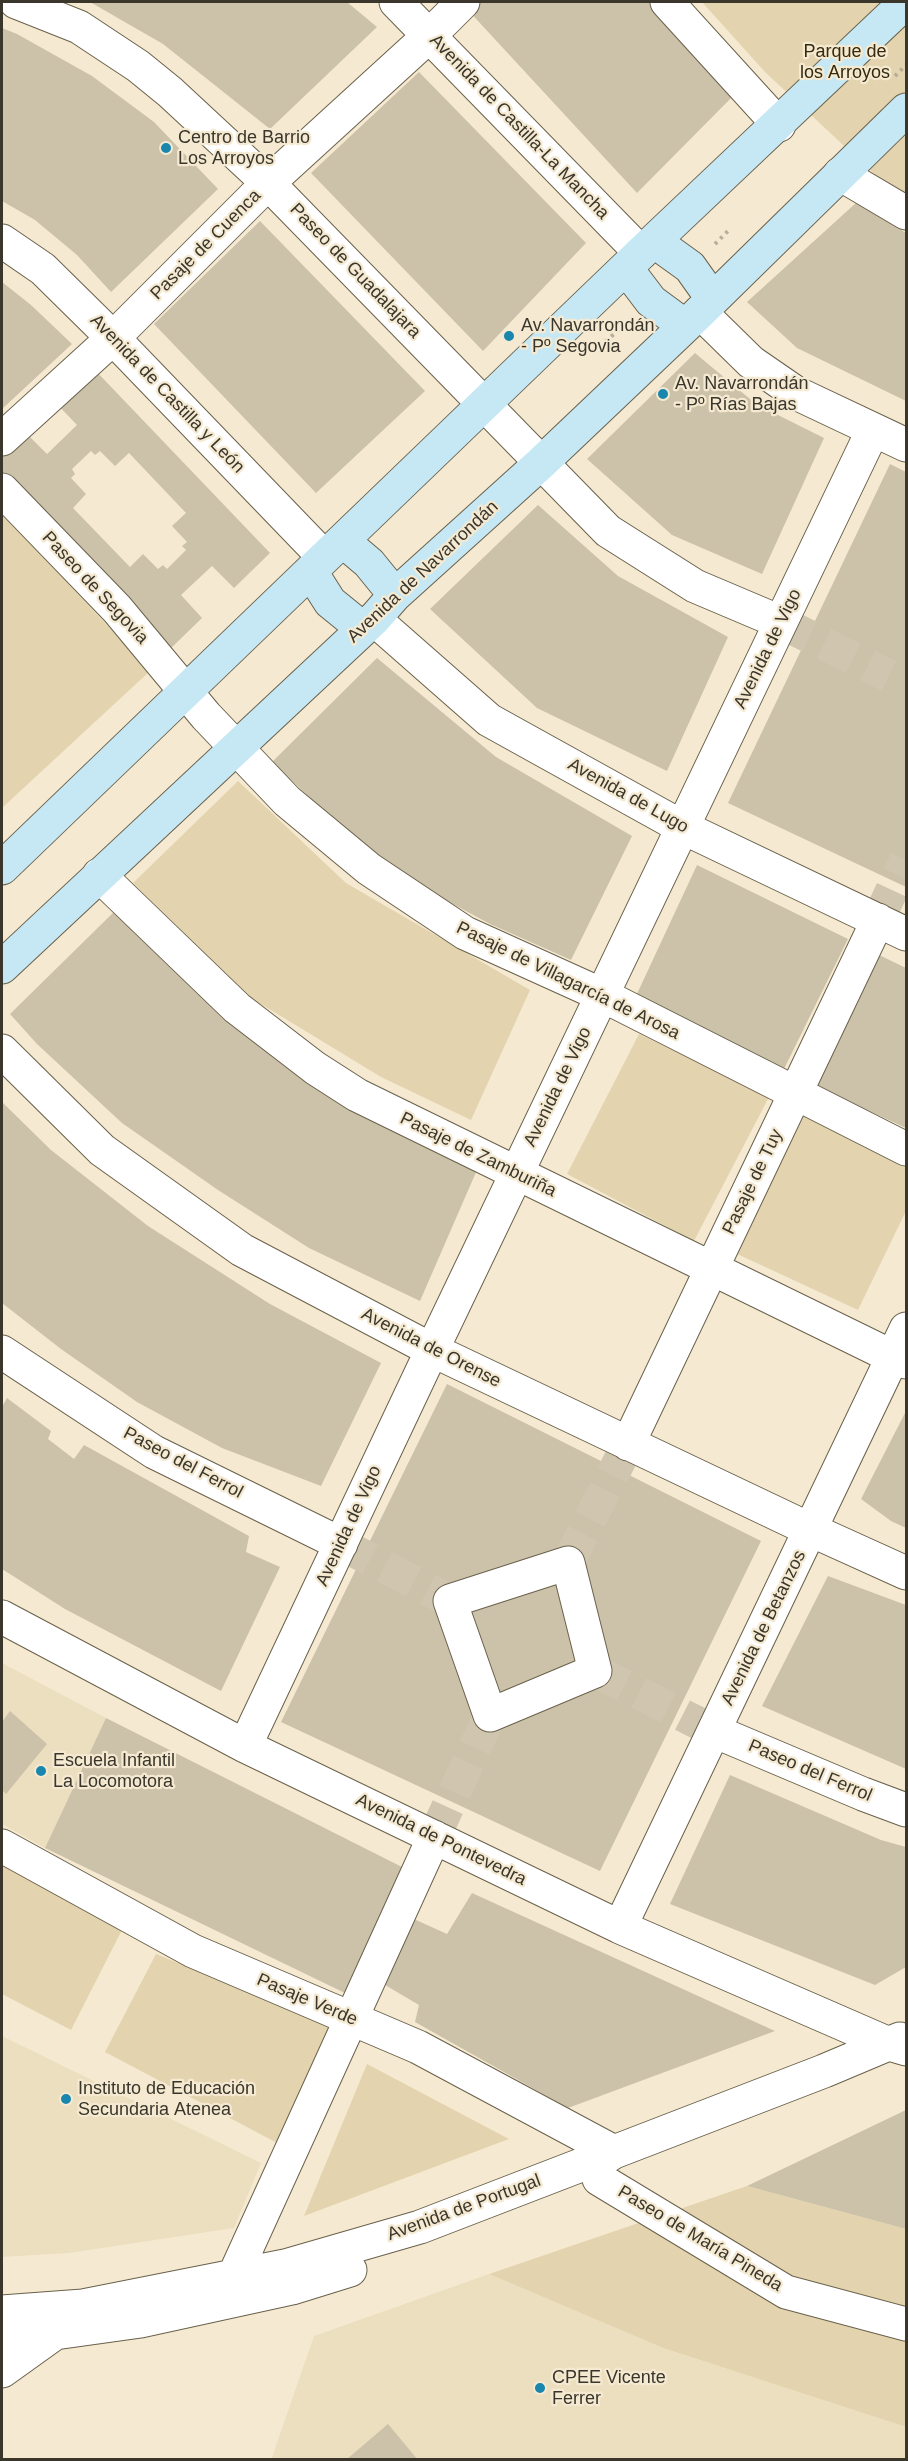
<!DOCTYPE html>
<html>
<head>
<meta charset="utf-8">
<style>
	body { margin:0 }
	#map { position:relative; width:908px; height:2461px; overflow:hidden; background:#f5ead1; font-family:Helvetica,sans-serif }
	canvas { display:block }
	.frame { position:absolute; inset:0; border:3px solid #3a362c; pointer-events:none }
</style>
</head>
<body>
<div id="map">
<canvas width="908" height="2461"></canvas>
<div class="frame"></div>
</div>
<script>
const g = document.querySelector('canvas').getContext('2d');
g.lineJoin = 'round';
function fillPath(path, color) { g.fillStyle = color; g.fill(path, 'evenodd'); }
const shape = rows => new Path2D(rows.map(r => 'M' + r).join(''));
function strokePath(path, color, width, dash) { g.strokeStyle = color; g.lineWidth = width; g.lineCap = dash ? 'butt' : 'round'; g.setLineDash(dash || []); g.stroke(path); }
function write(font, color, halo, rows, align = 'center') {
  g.font = font + ' Helvetica,sans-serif'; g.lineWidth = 4.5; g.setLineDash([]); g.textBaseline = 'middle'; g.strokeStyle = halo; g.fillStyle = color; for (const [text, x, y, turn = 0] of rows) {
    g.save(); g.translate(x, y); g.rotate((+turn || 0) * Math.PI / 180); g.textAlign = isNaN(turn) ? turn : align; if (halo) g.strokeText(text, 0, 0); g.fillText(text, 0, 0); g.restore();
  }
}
fillPath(shape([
	[2,1663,106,1718,45,1848,2,1824],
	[2,2036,261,2163,234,2228,69,2253,2,2257],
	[489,2274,663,2348,906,2427,906,2459,271,2460,314,2336]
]), '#ecdfbf');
fillPath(shape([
	[702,2,906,2,906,196,887,186,765,72],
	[2,513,150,671,2,808],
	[238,781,346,883,530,990,471,1120,381,1077,251,998,133,883],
	[639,1034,769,1097,694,1241,567,1174],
	[805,1114,906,1168,906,1211,858,1310,735,1253],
	[2,1863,124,1926,71,2030,2,1994],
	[156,1954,345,2031,279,2144,105,2052],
	[367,2064,509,2139,304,2216],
	[747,2186,906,2229,906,2427,663,2348,489,2274]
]), '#e3d4af');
fillPath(shape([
	[90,2,347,2,377,27,270,129,163,44],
	[472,2,653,2,738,91,637,193,466,8],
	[2,28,17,34,92,76,154,122,218,189,111,292,77,255,35,220,2,201],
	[419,72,586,243,483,351,311,173],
	[857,202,906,233,906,401,797,348,747,302],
	[260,221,425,391,316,493,154,324],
	[2,282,31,305,72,344,2,409],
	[695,353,756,404,824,438,762,574,672,535,587,459],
	[93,368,270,553,234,588,212,566,181,595,202,618,166,653,2,482,2,454,25,432,47,454,77,425,56,403],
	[91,451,95,455,100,451,115,466,129,453,186,513,172,526,187,542,182,546,186,550,167,569,163,565,158,569,143,554,130,567,73,508,86,494,71,478,75,474,72,469],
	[890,464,906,472,906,887,728,803],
	[538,505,618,576,728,637,667,771,537,708,430,609],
	[377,658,496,757,632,836,571,960,490,924,416,884,338,824,272,762],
	[697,865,848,939,784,1069,636,996],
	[119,907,306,1071,480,1163,420,1301,309,1248,218,1190,122,1123,37,1044,10,1014],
	[875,953,906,968,906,1128,811,1084],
	[2,1102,51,1150,148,1226,270,1304,381,1363,321,1486,222,1448,137,1402,61,1349,2,1303],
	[447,1384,761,1541,600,1871,281,1722],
	[7,1398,51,1431,48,1439,74,1459,84,1445,249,1536,246,1552,280,1567,221,1691,65,1609,2,1569,2,1407],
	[906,1411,906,1528,891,1521,861,1499],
	[828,1576,906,1605,906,1769,762,1706],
	[10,1711,47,1744,6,1794,2,1790,2,1722],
	[106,1718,404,1868,347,1994,45,1848],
	[730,1775,881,1840,906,1847,906,1967,875,1985,670,1904],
	[472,1893,775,2031,568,2108,415,2022,419,2005,375,1979,405,1915,447,1934],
	[906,2110,906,2229,747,2186],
	[388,2424,418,2460,346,2460]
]), '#ccc1a9');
strokePath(shape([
	[780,622,889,676],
	[878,920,906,860],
	[341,1544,450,1601],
	[568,1563,628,1444],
	[595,1671,714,1731],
	[434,1837,490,1715]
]), '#d0c6b0', 33, [33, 16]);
const street = shape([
	[16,2,79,27,138,66,170,92,268,183,608,531,695,586,780,622],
	[396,2,641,253],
	[667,2,779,125],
	[840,174,906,213],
	[2,241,43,269,113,338,324,557],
	[700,312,751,362,796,393,906,445],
	[2,439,113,338,268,183,430,35,463,2],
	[2,490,117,609,206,716,287,801,369,869,465,933,602,995,906,1149],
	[374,619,489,720,682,827,906,934],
	[99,875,237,1008,315,1068,357,1095,893,1357,906,1362],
	[2,1051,102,1150,242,1250,432,1350,811,1530,906,1573],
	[2,1352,154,1452,341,1544],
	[628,1444,878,920],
	[568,1563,595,1671,490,1715,450,1601,568,1563],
	[2,1617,245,1746,620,1927,889,2044,906,2049],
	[714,1731,863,1794,906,1810],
	[245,1746,432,1350,873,430],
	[2,1846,193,1951,418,2047,614,2152],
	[620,1927,906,1329],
	[599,2179,786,2292,906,2324],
	[234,2276,434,1837],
	[2,2312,83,2306,285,2266,420,2227,594,2160,606,2157,614,2152,824,2071,900,2039],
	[2,2335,55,2333,141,2321,292,2288,350,2270],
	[2,2371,55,2333]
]);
const secondary = shape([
	[654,241,690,267,712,298],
	[626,268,651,301,685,326],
	[343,541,369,563,395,595],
	[311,572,330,602,362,628],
	[2,868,641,253,906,2],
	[2,967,374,619,395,595,540,464,700,312,906,110]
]);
strokePath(street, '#6a614c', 35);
strokePath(secondary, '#6a614c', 35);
strokePath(shape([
	[895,76,906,65],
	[715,244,729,230],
	[594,351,627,323]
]), '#b7af9b', 4, [3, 4.5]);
strokePath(street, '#fff', 33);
strokePath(secondary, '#c6e8f5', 33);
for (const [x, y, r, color] of [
	[166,148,6,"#1886ad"],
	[509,336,6,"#1886ad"],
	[663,394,6,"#1886ad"],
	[41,1771,6,"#1886ad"],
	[66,2099,6,"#1886ad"],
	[540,2388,6,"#1886ad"]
]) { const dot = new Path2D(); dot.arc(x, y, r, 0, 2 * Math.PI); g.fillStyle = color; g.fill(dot); strokePath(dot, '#f5ead1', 2); }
write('18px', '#342a0e', '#f5ead1', [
	["Parque de",845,52],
	["los Arroyos",845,73]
]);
write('18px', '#3a362c', '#f5ead1', [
	["Avenida de Castilla-La Mancha",519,127,46],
	["Pasaje de Cuenca",206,245,-45],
	["Paseo de Guadalajara",355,271,46],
	["Avenida de Castilla y León",167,394,46],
	["Avenida de Navarrondán",423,572,-43],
	["Paseo de Segovia",95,588,47],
	["Avenida de Vigo",768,649,-64],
	["Avenida de Lugo",628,796,29],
	["Pasaje de Villagarcía de Arosa",568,981,26],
	["Avenida de Vigo",558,1087,-64],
	["Pasaje de Zamburiña",478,1155,26],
	["Pasaje de Tuy",753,1182,-64],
	["Avenida de Orense",431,1348,27],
	["Paseo del Ferrol",183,1463,28],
	["Avenida de Vigo",349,1526,-65],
	["Avenida de Betanzos",764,1628,-64],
	["Paseo del Ferrol",810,1771,23],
	["Avenida de Pontevedra",441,1840,26],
	["Pasaje Verde",307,2000,23],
	["Avenida de Portugal",464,2208,-20],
	["Paseo de María Pineda",700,2239,31]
]);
write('18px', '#3a362c', '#f5ead1', [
	["Centro de Barrio",178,138],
	["Los Arroyos",178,159],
	["Av. Navarrondán",521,326],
	["- Pº Segovia",521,347],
	["Av. Navarrondán",675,384],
	["- Pº Rías Bajas",675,405],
	["Escuela Infantil",53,1761],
	["La Locomotora",53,1782],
	["Instituto de Educación",78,2089],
	["Secundaria Atenea",78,2110],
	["CPEE Vicente",552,2378],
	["Ferrer",552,2399]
], 'left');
</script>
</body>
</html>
